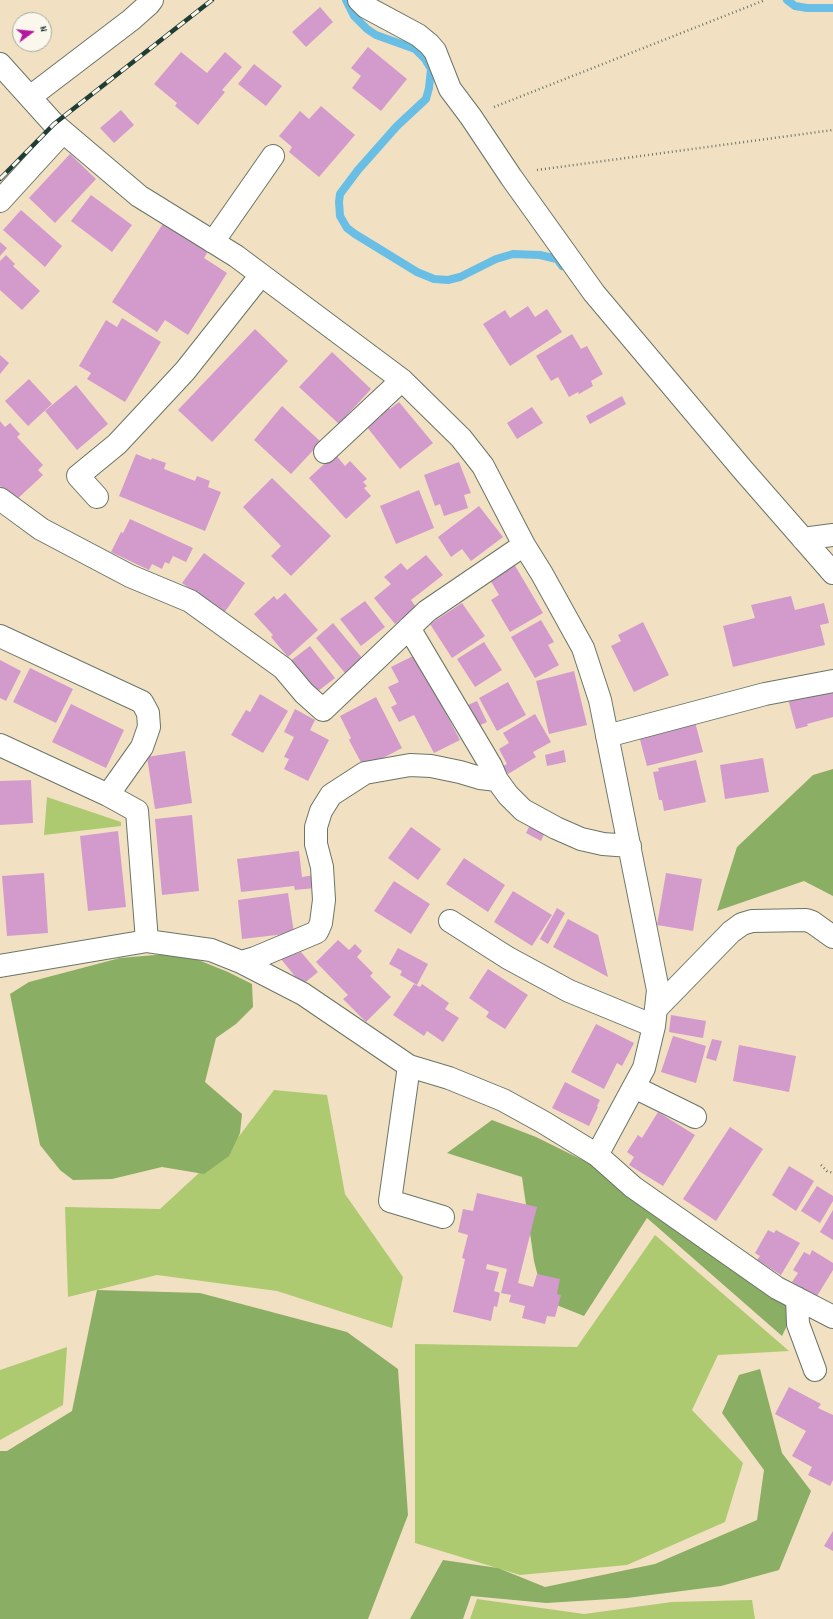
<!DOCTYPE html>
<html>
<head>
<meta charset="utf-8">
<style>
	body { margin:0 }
	#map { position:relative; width:833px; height:1619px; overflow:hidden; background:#f2e0c2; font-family:Dekko,sans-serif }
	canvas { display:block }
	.north { position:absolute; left:12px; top:12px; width:40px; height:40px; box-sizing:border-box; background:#fbf7ec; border:1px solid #a3ada2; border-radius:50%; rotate:75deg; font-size:11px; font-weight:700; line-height:16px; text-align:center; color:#1f3d34 }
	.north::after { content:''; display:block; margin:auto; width:14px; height:18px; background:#b5179e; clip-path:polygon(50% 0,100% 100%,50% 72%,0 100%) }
</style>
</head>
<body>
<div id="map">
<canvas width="833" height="1619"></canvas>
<div class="north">N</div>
</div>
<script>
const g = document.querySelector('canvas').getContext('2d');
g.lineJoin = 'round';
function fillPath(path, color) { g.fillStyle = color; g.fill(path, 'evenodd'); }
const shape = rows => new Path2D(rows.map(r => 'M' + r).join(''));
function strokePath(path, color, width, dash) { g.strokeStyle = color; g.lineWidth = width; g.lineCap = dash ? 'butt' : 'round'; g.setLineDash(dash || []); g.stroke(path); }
fillPath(shape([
	[47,797,121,822,121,826,44,835],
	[274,1090,327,1095,345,1194,403,1277,392,1328,277,1291,157,1275,68,1297,65,1207,160,1209,240,1135],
	[655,1235,789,1351,718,1355,692,1410,743,1463,725,1522,627,1565,520,1575,415,1543,415,1344,577,1347],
	[67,1347,63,1405,0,1440,0,1370],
	[477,1599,584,1614,672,1602,752,1600,755,1619,470,1619]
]), '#adca71');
fillPath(shape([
	[833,769,833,896,804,881,717,911,737,847,813,775],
	[155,955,186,955,228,972,252,984,253,1007,236,1024,216,1038,205,1082,242,1114,240,1133,229,1156,204,1174,162,1167,112,1179,73,1180,60,1170,40,1145,10,994,29,982,120,958],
	[492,1120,536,1137,627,1182,722,1235,795,1309,782,1336,647,1218,584,1316,544,1300,534,1261,522,1177,447,1153],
	[97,1290,200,1293,347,1332,398,1369,408,1515,368,1619,0,1619,0,1451,7,1451,72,1411],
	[760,1369,782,1453,811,1491,779,1570,721,1586,627,1598,546,1603,471,1596,463,1619,410,1619,443,1560,498,1568,545,1587,655,1564,757,1520,764,1470,722,1413,739,1375]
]), '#8aae63');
strokePath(shape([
	[346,0,354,16,367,29,376,35,415,49,425,59,431,69,429,88,426,99,397,126,358,170,340,194,339,202,340,216,347,228,355,234,417,272,434,279,448,280,460,277,496,259,513,254,540,255,557,259,562,266],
	[787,0,795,6,807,8,833,8]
]), '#69bee5', 8);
fillPath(shape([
	[320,7,333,22,306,47,292,32],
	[368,47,407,79,381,111,352,88,361,76,351,68],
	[181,52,207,73,225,52,242,67,222,90,225,92,198,125,175,106,177,103,154,84],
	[254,64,282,86,266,106,238,84],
	[321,106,355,135,319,177,289,152,292,147,279,136,300,111,309,119],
	[121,110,134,125,114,143,100,128],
	[70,154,96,179,55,223,29,198],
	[91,195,132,225,112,252,71,221],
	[21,210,62,246,45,267,3,230],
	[166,219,210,248,204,258,227,273,188,335,165,320,157,332,112,302],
	[0,242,7,248,0,256],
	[6,255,15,264,13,266,40,291,22,310,0,290,0,261],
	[528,306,535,317,547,309,562,332,510,366,483,324,505,310,510,318],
	[122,318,161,342,125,402,87,379,91,373,79,366,106,320,117,327],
	[255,329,288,361,212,442,178,410],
	[572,334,581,349,587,346,603,374,591,381,593,386,579,394,578,392,569,397,558,377,551,381,536,356],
	[332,352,371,389,339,424,299,387],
	[0,355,9,363,0,374],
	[29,379,52,404,28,426,5,401],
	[76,385,108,424,77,450,45,411],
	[622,396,626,404,590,424,586,416],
	[399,402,433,443,400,469,367,427,381,416,376,410,386,403,390,409],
	[282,406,321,442,291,474,254,440],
	[532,407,543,423,517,439,507,423],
	[0,421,5,427,10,423,20,434,17,437,43,465,38,470,43,475,14,502,0,486],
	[136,454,151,460,152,458,166,463,164,469,195,481,197,476,210,481,208,487,221,492,205,531,119,496],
	[335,454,345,466,350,461,367,479,363,482,367,486,364,488,371,496,346,519,309,478],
	[459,462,471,493,464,495,468,508,444,516,440,504,435,506,424,475],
	[272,478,331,536,291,576,271,556,281,546,243,507],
	[419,490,434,528,396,544,380,506],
	[479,506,503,537,471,561,462,549,451,557,438,537],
	[130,519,193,548,186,562,173,556,169,564,165,562,162,569,152,564,149,570,111,552,121,532,123,533],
	[204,553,245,583,224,613,182,583],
	[426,555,443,575,411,600,416,607,395,624,374,598,391,584,384,577,401,563,407,570],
	[514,564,543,613,510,632,491,600,499,595,489,578],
	[285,593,318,630,288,657,271,637,273,635,254,614,274,596,277,600],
	[791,596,795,610,824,603,829,623,820,625,825,645,733,667,723,626,755,618,751,605],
	[365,601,385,627,361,646,340,619],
	[462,603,485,636,452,658,430,624],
	[541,620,554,642,548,645,559,665,535,678,511,637],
	[643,622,669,675,634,692,611,646,621,641,618,635],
	[333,623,362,658,345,673,316,638],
	[484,642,502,670,475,687,457,659],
	[310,646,335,678,313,695,289,662],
	[415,655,460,740,434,753,414,715,399,722,391,707,397,704,388,687,399,682,391,667],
	[0,660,21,671,6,701,0,698],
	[30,668,73,689,56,723,13,702],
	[574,671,587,725,549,734,536,681],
	[508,682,526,715,497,731,479,698],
	[832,688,833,693,833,717,807,724,808,726,796,729,788,699],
	[260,694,288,711,263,753,231,735,246,710,250,712],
	[376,697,402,748,364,768,349,740,351,738,340,716],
	[477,701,487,722,478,726,468,705],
	[71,704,124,730,106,768,52,742],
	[295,709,315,720,310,730,329,740,308,781,284,769,289,759,284,757,294,737,284,732],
	[535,714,551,742,533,752,536,757,508,774,503,766,507,764,499,749,509,743,503,733],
	[695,722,703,752,647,766,639,736],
	[564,750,566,762,547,766,545,755],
	[185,751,192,803,155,809,147,757],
	[763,758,769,792,725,799,720,765],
	[696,760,706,802,664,811,662,800,659,800,653,772,659,771,658,768],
	[31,780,33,823,0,825,0,781],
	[192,815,199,891,162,895,155,819],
	[531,823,546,830,541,841,526,833],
	[411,827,441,849,418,880,388,858],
	[118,831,126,907,88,911,80,836],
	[299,851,302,877,314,875,315,888,295,890,294,886,241,892,237,859],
	[464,858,505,885,488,912,446,884],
	[44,873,48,933,7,936,2,876],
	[666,873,702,879,693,931,657,925],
	[394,881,430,904,411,934,374,911],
	[513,891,552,915,532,946,494,922],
	[288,893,294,933,242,939,238,900],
	[557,908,565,913,548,944,540,939],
	[568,919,598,935,608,977,553,947],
	[338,940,349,950,355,944,362,951,357,957,373,973,370,976,391,997,366,1022,343,999,348,995,316,962],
	[398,948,428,964,417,985,400,975,402,971,389,964],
	[301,952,318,972,302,985,281,959],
	[488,969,528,995,505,1029,486,1017,489,1012,469,998],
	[414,984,420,987,422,984,449,1003,445,1009,459,1018,443,1042,427,1031,424,1036,393,1015],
	[671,1015,706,1021,703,1038,669,1032],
	[596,1024,634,1043,622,1066,617,1063,604,1089,571,1072],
	[673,1036,706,1046,696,1083,661,1072],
	[712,1039,722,1041,716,1061,706,1058],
	[739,1045,796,1056,789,1092,733,1081],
	[565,1082,600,1100,597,1106,598,1107,589,1126,552,1108],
	[658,1112,695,1135,663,1186,629,1165,634,1157,627,1152,638,1135,642,1138],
	[730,1127,763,1149,716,1221,683,1199],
	[789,1166,814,1181,796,1211,772,1195],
	[817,1186,833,1196,833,1201,820,1223,801,1211],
	[477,1193,537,1207,518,1283,533,1287,537,1274,560,1279,557,1294,561,1295,555,1317,547,1316,545,1324,522,1318,525,1306,509,1302,511,1295,501,1293,507,1269,487,1264,486,1269,499,1272,494,1291,500,1293,497,1307,494,1306,491,1321,453,1312,465,1259,462,1258,468,1235,458,1232,463,1209,473,1211],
	[833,1210,833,1240,820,1232],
	[768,1230,774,1233,776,1230,800,1243,781,1275,757,1260,760,1256,755,1253],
	[812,1250,833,1263,833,1270,817,1296,792,1282,798,1273,793,1270,804,1252,810,1255],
	[789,1387,821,1404,818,1408,833,1415,833,1480,830,1486,808,1475,812,1467,792,1456,806,1431,775,1414],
	[833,1531,833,1551,824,1546]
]), '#d39acc');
const street = shape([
	[359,0,366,7,418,35,429,44,435,51,450,89,471,117,511,177,594,293,743,470,833,573],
	[0,64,54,124,139,196,236,256,402,380,461,438,483,466,524,545,542,574,583,648,600,700,658,990,654,1026,644,1068,597,1155,543,1122,503,1100,449,1078,409,1066,303,994,241,962,211,950,147,941,0,966],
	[30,97,131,20,149,4,152,0],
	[0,201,63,132],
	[213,242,273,156],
	[325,452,402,380],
	[97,497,78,476,117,444,185,371,261,275],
	[0,499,41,529,58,538,130,576,190,601,283,668,304,693,323,710,427,611,524,545],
	[803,539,833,535],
	[409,628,491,766,497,780,508,795,523,810,556,828,581,839,603,844,630,846],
	[0,636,142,702,148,713,149,727,142,747,108,795],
	[607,736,765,694,833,681],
	[0,745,108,795,137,811,147,941],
	[450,921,508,958,569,991,654,1026],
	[241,962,255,958,317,932,321,923,324,900,322,867,316,844,316,827,321,811,331,795,365,773,410,765,431,766,460,772,480,778,497,780],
	[656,1009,731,932,742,924,752,921,806,920,812,922,833,937],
	[409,1066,390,1201,443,1217],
	[634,1087,695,1117],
	[597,1155,633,1187,777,1288,833,1317],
	[797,1298,798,1324,815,1370]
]);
strokePath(street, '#697666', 24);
strokePath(shape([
	[494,107,765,0],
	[537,170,833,130],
	[821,1165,827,1171,833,1173]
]), '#697666', 2.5, [1, 3]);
strokePath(street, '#fff', 22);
const rail = shape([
	[0,179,54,124,212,0]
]);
strokePath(rail, '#1f3d34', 4.5);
strokePath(rail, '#fbf7ec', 3, [9]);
</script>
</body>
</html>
